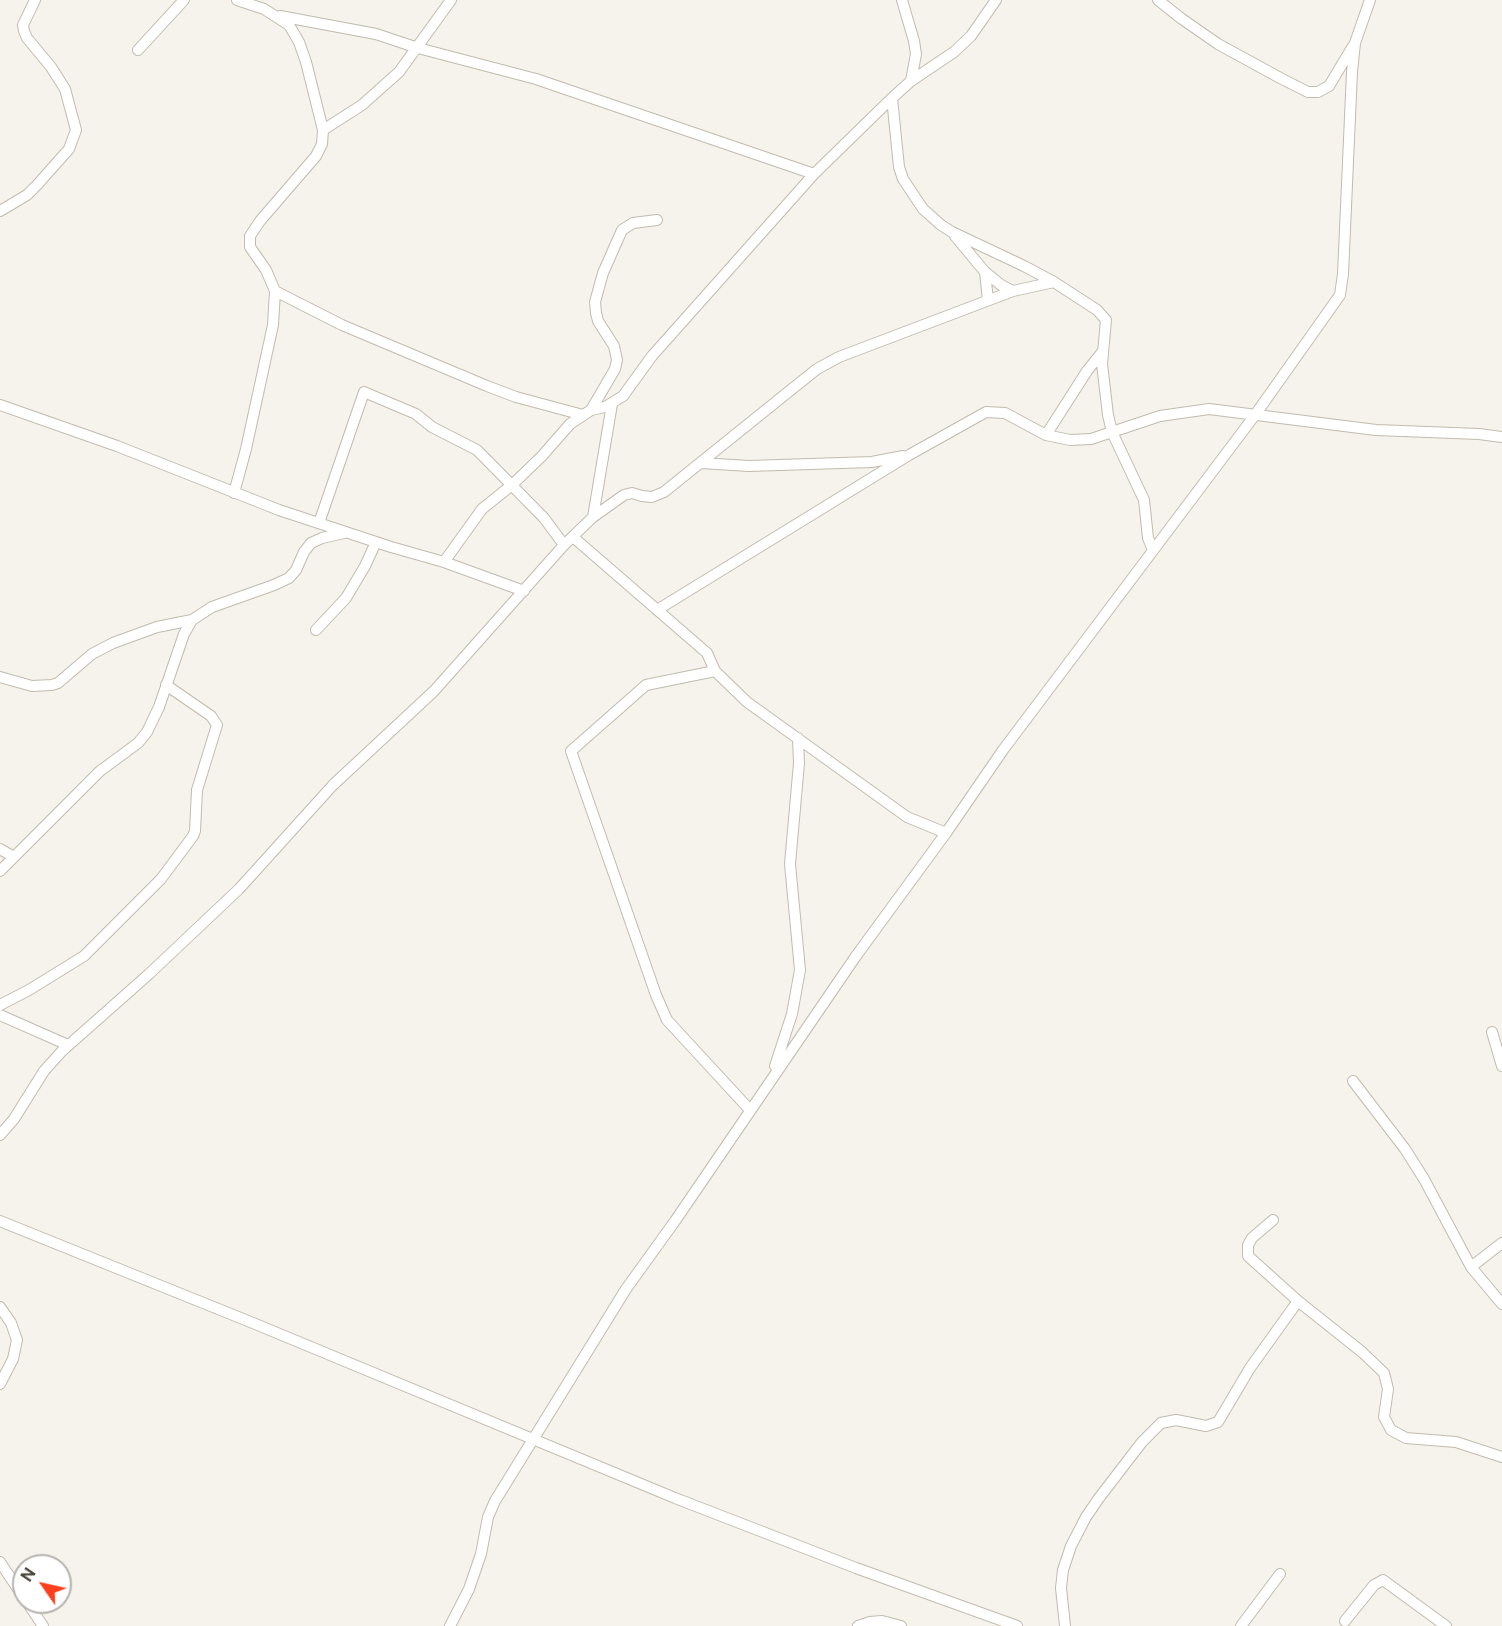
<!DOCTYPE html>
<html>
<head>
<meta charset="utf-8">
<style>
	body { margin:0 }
	#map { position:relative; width:1502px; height:1626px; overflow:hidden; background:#f6f3ec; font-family:"Public Sans",sans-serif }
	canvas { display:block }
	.north { position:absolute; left:12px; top:1554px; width:60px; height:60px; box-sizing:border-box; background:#fff; border:2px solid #b7b4b0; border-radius:50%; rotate:304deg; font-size:16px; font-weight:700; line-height:24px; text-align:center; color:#4b4439 }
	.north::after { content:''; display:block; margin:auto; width:21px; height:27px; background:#fc3f1d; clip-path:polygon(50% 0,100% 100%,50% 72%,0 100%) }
</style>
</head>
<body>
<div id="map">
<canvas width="1502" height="1626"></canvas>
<div class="north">N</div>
</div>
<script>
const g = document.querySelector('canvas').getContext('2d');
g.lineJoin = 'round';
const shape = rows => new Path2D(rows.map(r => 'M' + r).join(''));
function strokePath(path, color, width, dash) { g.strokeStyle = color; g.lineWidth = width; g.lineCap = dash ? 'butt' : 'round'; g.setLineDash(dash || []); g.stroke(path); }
const minor = shape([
	[902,0,914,41,916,54,911,81],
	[1158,0,1182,19,1218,44,1282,79,1308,92,1318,92,1329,86,1353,46],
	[280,16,376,34,418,48,536,79,814,174],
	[138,50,184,0],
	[892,98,899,167,903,179,923,209,941,225,952,232,1024,266,1054,282,1097,310,1106,320,1102,364,1108,415,1112,432,1144,500,1148,538,1153,550],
	[323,130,362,105,399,72,451,0],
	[0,211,27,195,37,185,69,149,76,130,65,89,51,67,27,38,24,31,23,25,35,0],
	[955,236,985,272,1001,285,1013,291],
	[985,272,988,300],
	[275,291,342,325,487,386,516,397,583,415],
	[0,405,117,446,279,510,391,547,444,562,524,591],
	[591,410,615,369,617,360,614,346,598,321,596,313,595,302,603,273,622,230,633,223,657,220],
	[1046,435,1087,371,1103,351],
	[701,463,749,466,872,462,903,456],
	[234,493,246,449,273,325,275,291,266,270,250,247,250,236,260,221,316,156,322,144,323,130,306,62,299,42,289,25,264,9,237,0],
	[593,517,612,404],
	[319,523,364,392,416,414,432,427,477,450,544,518,564,545],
	[573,537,707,653,715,671,747,702,907,817,946,833],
	[444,562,482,509,512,485,542,456,570,424,591,410,605,407,623,396,652,356,814,174,892,98,911,81,954,52,971,36,996,0],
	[657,610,909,455,986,412,1005,413,1046,435,1070,440,1091,439,1160,416,1209,409,1376,430,1479,434,1502,437],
	[316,630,346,598,365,566,376,542],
	[715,671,646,685,571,751,656,995,667,1020,750,1110],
	[0,677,32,686,52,685,58,683,92,654,113,643,157,627,192,620],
	[0,849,14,857],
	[0,871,100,771,138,743,147,732,159,707,184,634,192,620,212,607,274,585,289,578,296,570,304,552,311,543,322,538,344,533],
	[0,1005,29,990,84,956,161,879,193,836,195,831,197,790,217,725,211,716,166,685],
	[0,1015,68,1045],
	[1492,1032,1502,1066],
	[775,1066,792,1014,800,970,790,864,799,763,798,738],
	[1353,1081,1405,1149,1424,1179,1471,1267,1502,1304],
	[0,1135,14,1119,44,1071,62,1051,149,974,239,889,333,785,434,691,564,545,593,517,624,495,632,493,642,496,652,497,664,492,787,393,817,369,839,357,1013,291,1054,282],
	[1273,1220,1252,1238,1248,1245,1248,1256,1298,1301,1362,1352,1384,1373,1388,1389,1384,1417,1391,1430,1406,1438,1456,1442,1502,1457],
	[0,1221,253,1323,675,1498,856,1568,1017,1626],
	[1471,1267,1502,1243],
	[0,1307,11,1323,17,1340,13,1359,0,1384],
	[0,1562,24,1598],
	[27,1602,43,1626],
	[1345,1621,1374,1585,1383,1580,1446,1626],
	[450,1626,469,1589,481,1554,488,1517,495,1501,626,1289,675,1221,856,956,946,833,1003,750,1255,415,1340,295,1343,274,1352,72,1355,43,1370,0],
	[858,1626,870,1622,882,1621,901,1626],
	[1065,1626,1061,1588,1063,1570,1071,1546,1086,1517,1099,1498,1142,1442,1161,1423,1176,1420,1206,1426,1218,1422,1250,1368,1298,1301],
	[1241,1626,1280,1574]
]);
strokePath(minor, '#c2bbae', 12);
strokePath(minor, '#fff', 10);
</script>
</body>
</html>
